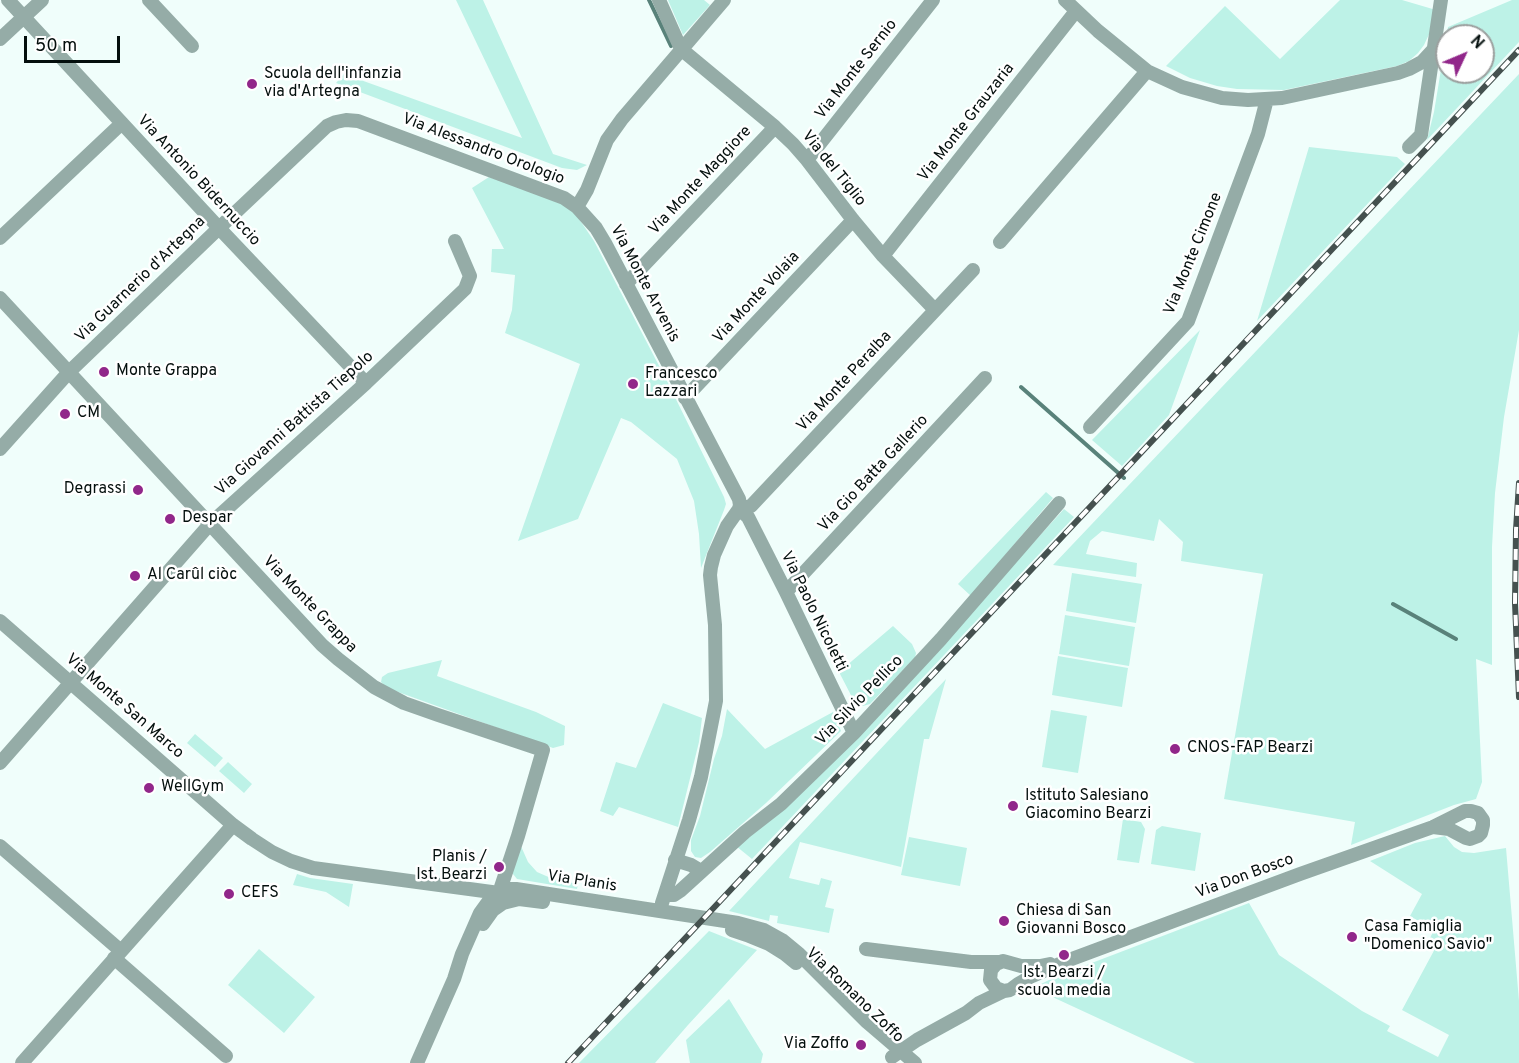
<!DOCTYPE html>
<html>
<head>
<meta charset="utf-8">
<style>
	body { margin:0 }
	#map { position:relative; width:1519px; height:1063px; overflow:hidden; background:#f0fefb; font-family:Overpass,sans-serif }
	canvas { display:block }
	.north { position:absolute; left:1435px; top:24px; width:60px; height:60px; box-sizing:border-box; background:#fff; border:2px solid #9b9f9e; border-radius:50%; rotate:46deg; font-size:16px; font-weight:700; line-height:24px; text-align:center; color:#040f0d }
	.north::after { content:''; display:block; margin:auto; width:21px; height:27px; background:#91278a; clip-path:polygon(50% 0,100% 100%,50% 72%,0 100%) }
	.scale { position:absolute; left:24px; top:36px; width:96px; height:27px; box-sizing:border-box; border:3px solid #040f0d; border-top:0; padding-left:8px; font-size:18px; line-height:21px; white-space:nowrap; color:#040f0d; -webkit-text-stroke:4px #fff; paint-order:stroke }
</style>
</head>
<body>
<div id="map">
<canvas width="1519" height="1063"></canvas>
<div class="north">N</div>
<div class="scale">50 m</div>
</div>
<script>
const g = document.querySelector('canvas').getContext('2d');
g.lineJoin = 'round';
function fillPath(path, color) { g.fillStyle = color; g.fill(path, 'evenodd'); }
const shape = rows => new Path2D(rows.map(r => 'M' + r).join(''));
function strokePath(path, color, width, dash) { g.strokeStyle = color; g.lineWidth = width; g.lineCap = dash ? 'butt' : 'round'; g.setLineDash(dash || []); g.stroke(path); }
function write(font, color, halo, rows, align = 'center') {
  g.font = font + ' Overpass,sans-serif'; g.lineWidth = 5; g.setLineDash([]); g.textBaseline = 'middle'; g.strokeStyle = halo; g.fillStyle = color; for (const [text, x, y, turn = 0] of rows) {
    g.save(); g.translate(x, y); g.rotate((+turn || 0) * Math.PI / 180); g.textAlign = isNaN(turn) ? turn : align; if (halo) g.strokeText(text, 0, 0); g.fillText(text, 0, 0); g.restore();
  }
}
fillPath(shape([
	[456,0,483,0,553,154,587,165,577,170,562,168,336,83,344,74,522,138],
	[668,0,704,0,710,5,683,35],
	[1340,0,1402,0,1436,10,1431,30,1424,45,1418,53,1409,61,1397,66,1284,90,1237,89,1217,86,1190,78,1166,66,1225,6,1280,59],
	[1512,0,1519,0,1519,42,1427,140,1434,112,1448,27],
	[1447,36,1483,36,1483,72,1447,72],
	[1519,74,1519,330,1504,417,1495,493,1492,547,1492,665,1476,659,1482,782,1476,799,1454,805,1351,845,1355,822,1224,799,1263,574,1181,561,1183,542,1159,519,1154,541,1102,531,1090,541,1086,554,1137,563,1136,577,1053,565],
	[1309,147,1397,157,1405,164,1257,321],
	[489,177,555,199,573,210,594,241,668,383,724,497,726,504,724,510,701,568,699,534,694,501,677,459,631,422,621,418,578,519,518,541,580,364,505,333,512,310,515,275,491,272,492,249,504,249,472,188],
	[1200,330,1169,415,1122,466,1092,440],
	[1046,492,1053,498,971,596,958,584],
	[1064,509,1074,517,752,859,736,846,942,643],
	[1072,573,1142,584,1136,623,1066,611],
	[1065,615,1135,627,1129,666,1059,654],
	[893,626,912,644,916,653,915,658,870,704,863,706,860,706,854,701,839,672],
	[1058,656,1128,668,1122,707,1052,695],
	[442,660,437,676,536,712,565,726,564,745,553,748,387,688,381,682,382,677,388,673],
	[946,679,929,739,924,739,901,867,800,842,789,878,819,885,821,878,832,881,825,907,834,909,829,933,777,923,778,916,770,915,769,921,729,911],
	[663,703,702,718,699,742,678,827,619,807,613,816,600,811,616,762,636,768],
	[727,709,765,749,833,712,841,731,766,803,710,852,701,858,695,857,691,851,691,840,700,816,714,759,722,736],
	[1051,710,1087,716,1078,773,1042,767],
	[195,734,223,758,215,767,187,743],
	[228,762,252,784,244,793,219,771],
	[1123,819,1141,822,1145,829,1139,863,1117,860],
	[1162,826,1201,833,1195,871,1151,864,1156,830],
	[1445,836,1454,847,1462,852,1474,853,1506,848,1519,1001,1519,1063,1195,1063,1033,988,1055,977,1249,903,1279,955,1362,1011,1390,1026,1387,1031,1438,1057,1449,1035,1402,1010,1437,945,1429,940,1434,930,1410,916,1422,894,1370,861,1415,843],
	[909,837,967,848,960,886,901,875],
	[520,844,528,862,537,872,553,879,578,884,577,889,517,879,513,874,512,870],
	[297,874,310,878,353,884,349,907,326,892,293,885],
	[709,931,757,950,688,1025,655,1063,579,1063],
	[259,949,315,997,284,1033,228,985],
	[729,999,763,1054,761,1063,690,1063,686,1040]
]), '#bdf2e7');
strokePath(shape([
	[649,0,671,46],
	[1021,387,1124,478],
	[1393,604,1456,639]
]), '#59827a', 4);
strokePath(shape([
	[8,0,219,228,366,383],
	[149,0,192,46],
	[659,0,681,49,775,127,793,144,807,160,853,220,883,256,935,310],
	[1065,0,1098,31,1147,71,1182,87,1222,98,1248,100,1282,98,1398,73,1409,69,1422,62,1434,49],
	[0,39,42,0],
	[1409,147,1421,135,1441,0],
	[807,160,933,0],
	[577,207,587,190,607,140,622,119,724,0],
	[0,238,122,123],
	[1000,242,1147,71],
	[883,256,1076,11],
	[626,284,775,127],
	[0,298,322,645,338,659,374,687,404,703,438,715,543,750,518,836,499,893],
	[685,398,853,220],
	[1090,427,1188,321,1258,134,1267,99],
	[0,449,69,372,219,228,327,126,336,122,346,120,358,121,564,198,577,207,596,228,605,243,739,499,740,505,739,509],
	[739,509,751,506,973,270],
	[739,509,748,517,786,592,854,733],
	[786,592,985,378],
	[0,621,233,825,252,839,272,852,291,861,313,868,499,893],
	[0,763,210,524,366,383,465,289,470,276,455,241],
	[0,846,121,951],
	[675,860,691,865,701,871],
	[665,895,674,895,680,891,745,832,781,804,854,733,941,639,1059,503],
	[662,903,689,820,701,777,716,701,715,625,710,575,711,567,714,555,727,526,739,509],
	[483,924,493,910,503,903,519,899,543,902],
	[732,930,747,935,769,944,785,954,796,963],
	[866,949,971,962,999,962],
	[114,958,226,1056],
	[1004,991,996,988,990,980,991,970,996,964,1003,961,1021,966,1040,966,1050,964],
	[892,1057,917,1040,966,1013,979,1003,1004,991,1010,990,1018,984,1032,976,1069,960,1300,874,1433,827,1465,811,1471,811,1478,813,1483,820,1483,825,1481,833,1478,836,1470,839,1466,838,1449,829,1433,827],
	[22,1063,233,825],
	[417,1063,454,979,462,954,480,913,488,902,499,893,509,889,516,889,738,923,764,930,782,940,799,954,867,1022,915,1063]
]), '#95aca7', 14);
const rail = shape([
	[1519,483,1516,530,1515,603,1519,697],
	[568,1063,1519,50]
]);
strokePath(rail, '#45514f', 6);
strokePath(rail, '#fff', 4, [11]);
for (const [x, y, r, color] of [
	[252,84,6,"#91278a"],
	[104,372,6,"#91278a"],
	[633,384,6,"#91278a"],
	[65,414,6,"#91278a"],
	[138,490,6,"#91278a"],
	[170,519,6,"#91278a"],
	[135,576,6,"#91278a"],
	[1175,749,6,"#91278a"],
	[149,788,6,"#91278a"],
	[1013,806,6,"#91278a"],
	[499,867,6,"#91278a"],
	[229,894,6,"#91278a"],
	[1004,921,6,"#91278a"],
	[1352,937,6,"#91278a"],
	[1064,955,6,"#91278a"],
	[861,1045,6,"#91278a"]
]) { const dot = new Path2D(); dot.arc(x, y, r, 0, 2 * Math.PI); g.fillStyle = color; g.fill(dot); strokePath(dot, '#fff', 2); }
write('16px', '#040f0d', '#fff', [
	["Via Monte Sernio",857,70,-52],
	["Via Monte Grauzaria",967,123,-52],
	["Via Alessandro Orologio",483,150,21],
	["Via del Tiglio",833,169,51],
	["Via Antonio Bidernuccio",198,181,47],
	["Via Monte Maggiore",701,181,-47],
	["Via Monte Cimone",1194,254,-68],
	["Via Guarnerio d'Artegna",141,280,-44],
	["Via Monte Arvenis",644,284,62],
	["Via Monte Volaia",757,298,-47],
	["Via Monte Peralba",845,382,-47],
	["Via Giovanni Battista Tiepolo",295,424,-42],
	["Via Gio Batta Gallerio",874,474,-47],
	["Via Monte Grappa",309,605,46],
	["Via Paolo Nicoletti",813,612,64],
	["Via Silvio Pellico",860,701,-46],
	["Via Monte San Marco",124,707,41],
	["Via Don Bosco",1245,877,-20],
	["Via Planis",582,882,9],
	["Via Romano Zoffo",854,996,44]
]);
write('16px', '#040f0d', '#fff', [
	["Scuola dell'infanzia",264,75],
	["via d'Artegna",264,93],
	["Monte Grappa",116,372],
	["Francesco",645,375],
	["Lazzari",645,393],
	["CM",77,414],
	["Degrassi",126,490,"right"],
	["Despar",182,519],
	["Al Carûl ciòc",147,576],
	["CNOS-FAP Bearzi",1187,749],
	["WellGym",161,788],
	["Istituto Salesiano",1025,797],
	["Giacomino Bearzi",1025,815],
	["Planis /",487,858,"right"],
	["Ist. Bearzi",487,876,"right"],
	["CEFS",241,894],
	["Chiesa di San",1016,912],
	["Giovanni Bosco",1016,930],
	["Casa Famiglia",1364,928],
	["\"Domenico Savio\"",1364,946],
	["Ist. Bearzi /",1064,974,"center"],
	["scuola media",1064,992,"center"],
	["Via Zoffo",849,1045,"right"]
], 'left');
</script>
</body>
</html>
